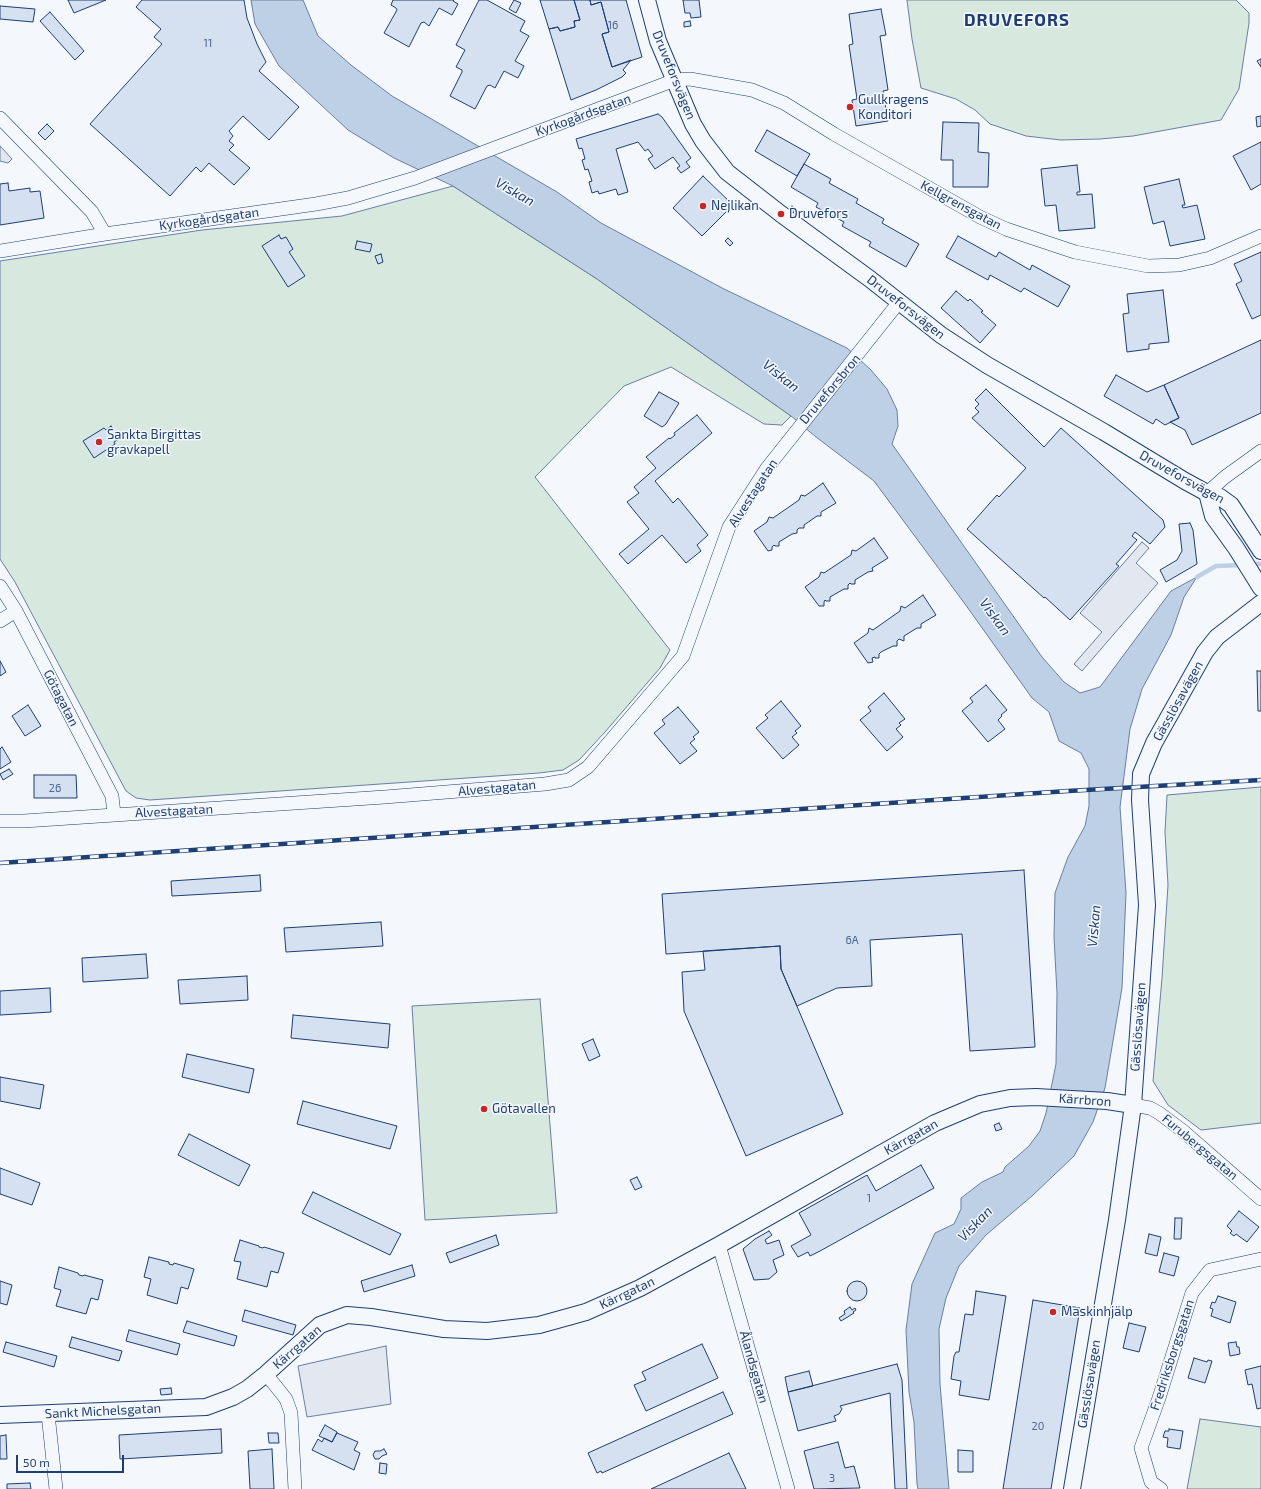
<!DOCTYPE html>
<html>
<head>
<meta charset="utf-8">
<style>
	body { margin:0 }
	#map { position:relative; width:1261px; height:1489px; overflow:hidden; background:#f4f7fb; font-family:"Exo 2",sans-serif }
	canvas { display:block }
	.scale { position:absolute; left:16px; top:1455px; width:108px; height:18px; box-sizing:border-box; border:2px solid #1d3f73; border-top:0; padding-left:5px; font-size:12px; line-height:14px; white-space:nowrap; color:#1d3f73; -webkit-text-stroke:3px #f4f7fb; paint-order:stroke }
</style>
</head>
<body>
<div id="map">
<canvas width="1261" height="1489"></canvas>
<div class="scale">50 m</div>
</div>
<script>
const g = document.querySelector('canvas').getContext('2d');
g.lineJoin = 'round';
function fillPath(path, color) { g.fillStyle = color; g.fill(path, 'evenodd'); }
const shape = rows => new Path2D(rows.map(r => 'M' + r).join(''));
function strokePath(path, color, width, dash) { g.strokeStyle = color; g.lineWidth = width; g.lineCap = dash ? 'butt' : 'round'; g.setLineDash(dash || []); g.stroke(path); }
function write(font, color, halo, rows, align = 'center') {
  g.font = font + ' "Exo 2",sans-serif'; g.lineWidth = 3; g.setLineDash([]); g.textBaseline = 'middle'; g.strokeStyle = halo; g.fillStyle = color; for (const [text, x, y, turn = 0] of rows) {
    g.save(); g.translate(x, y); g.rotate((+turn || 0) * Math.PI / 180); g.textAlign = isNaN(turn) ? turn : align; if (halo) g.strokeText(text, 0, 0); g.fillText(text, 0, 0); g.restore();
  }
}
const green = shape([
	[907,0,1236,0,1249,13,1249,23,1239,89,1221,120,1133,136,1100,139,1061,140,1026,136,990,124,975,110,956,99,921,88,912,39,907,0],
	[453,186,597,279,791,416,782,425,764,424,671,367,624,386,535,477,670,650,660,668,605,732,579,760,563,770,539,773,150,800,136,798,126,791,15,582,0,559,0,261,202,230,342,216,453,186],
	[1261,787,1261,1123,1201,1130,1168,1105,1153,1081,1162,978,1168,885,1165,832,1167,795,1261,787],
	[540,999,557,1213,425,1220,412,1006,540,999],
	[1200,1419,1261,1427,1261,1489,1187,1489,1200,1419]
]);
fillPath(green, '#d7e8df');
strokePath(green, '#687fa3', 1);
const parking = shape([
	[0,146,12,159,8,163,0,161,0,146],
	[1142,542,1149,548,1136,563,1158,583,1082,671,1074,664,1102,632,1080,613,1142,542],
	[386,1346,391,1404,307,1417,298,1366,386,1346]
]);
fillPath(parking, '#e3e8f0');
strokePath(parking, '#687fa3', 1);
const water = shape([
	[251,0,303,0,318,36,351,65,392,96,557,192,601,223,724,289,847,348,871,370,887,389,897,410,898,426,892,444,1042,657,1064,682,1080,693,1100,687,1171,591,1197,577,1184,597,1171,635,1142,689,1130,729,1120,807,1126,893,1122,988,1105,1088,1093,1122,1074,1156,1032,1196,986,1235,959,1266,946,1298,939,1329,940,1384,949,1489,918,1489,917,1484,914,1422,909,1392,906,1330,912,1284,935,1233,954,1224,961,1209,961,1198,982,1182,1003,1172,1005,1167,1029,1146,1040,1131,1046,1113,1056,1064,1057,993,1054,937,1055,893,1068,857,1085,826,1089,806,1089,769,1081,753,1059,741,1049,712,1032,698,965,604,874,481,816,437,791,416,597,279,453,186,394,158,348,130,279,66,255,24,251,0]
]);
fillPath(water, '#bed0e5');
strokePath(water, '#687fa3', 1);
strokePath(shape([
	[1251,564,1261,564],
	[1197,577,1216,566,1243,565]
]), '#bed0e5', 4.5);
const building = shape([
	[68,0,106,0,74,13,68,0],
	[142,0,244,0,247,18,257,44,266,62,259,71,299,107,269,140,243,116,229,131,233,136,229,141,234,145,229,150,250,168,234,185,209,163,201,172,196,167,170,196,90,124,162,44,154,37,161,29,136,7,142,0],
	[393,0,454,0,453,1,458,4,452,15,439,8,429,26,424,22,421,23,409,47,384,33,397,10,396,8,391,5,393,0],
	[479,0,487,0,525,21,520,31,529,36,515,61,524,66,518,78,504,71,495,88,490,85,487,86,475,109,450,96,462,72,462,70,456,67,465,50,456,45,479,0],
	[514,0,521,3,516,13,509,9,514,0],
	[540,0,574,0,580,20,574,21,575,27,560,31,558,27,549,29,540,0],
	[574,0,590,0,591,5,601,2,609,32,602,34,612,67,631,60,623,70,626,73,622,77,596,90,571,100,549,29,558,27,560,31,575,27,574,21,580,20,574,0],
	[590,0,626,0,642,57,612,67,602,34,609,32,601,2,591,5,590,0],
	[683,0,699,0,701,17,691,18,690,13,685,13,683,0],
	[0,6,35,9,33,22,0,19,0,6],
	[881,9,886,35,880,36,888,90,883,91,888,121,856,126,852,100,857,99,849,45,853,44,849,14,881,9],
	[50,12,84,51,75,60,40,21,50,12],
	[690,21,691,26,684,27,684,22,690,21],
	[1261,59,1261,67,1257,61,1261,59],
	[658,114,662,117,691,158,686,162,690,167,681,173,677,168,680,166,673,157,655,169,648,159,653,156,648,149,645,151,638,142,616,149,628,192,618,195,616,189,599,194,598,191,592,193,589,182,592,181,588,169,585,170,582,160,585,159,582,148,579,149,576,139,658,114],
	[1261,116,1261,126,1257,127,1256,117,1261,116],
	[943,122,979,123,978,152,989,153,988,187,953,187,953,160,941,160,943,122],
	[47,124,54,131,45,140,38,133,47,124],
	[767,130,810,154,797,176,755,151,767,130],
	[1261,142,1261,184,1251,190,1233,156,1261,142],
	[804,164,831,179,829,183,858,199,856,203,884,219,882,223,919,244,906,267,869,246,871,242,842,226,844,222,816,207,818,203,791,187,804,164],
	[1077,165,1080,192,1077,192,1077,195,1092,194,1095,228,1059,231,1056,205,1045,206,1041,169,1077,165],
	[703,176,733,205,702,236,673,208,703,176],
	[1179,179,1185,205,1182,205,1183,208,1197,205,1205,239,1170,246,1164,221,1153,224,1144,187,1179,179],
	[8,183,9,191,30,188,30,192,40,191,44,218,0,225,0,184,8,183],
	[792,206,799,212,797,214,790,208,792,206],
	[279,235,281,239,286,237,293,249,289,252,305,276,288,287,262,246,279,235],
	[958,236,996,257,999,252,1030,270,1032,265,1070,286,1058,307,1024,288,1021,292,990,275,988,280,946,257,958,236],
	[728,238,733,243,730,246,725,241,728,238],
	[357,241,372,244,370,252,355,249,357,241],
	[1261,252,1261,315,1252,319,1236,284,1242,281,1234,264,1261,252],
	[381,254,383,262,378,264,375,256,381,254],
	[1163,290,1169,342,1149,344,1149,349,1127,352,1123,314,1129,313,1127,294,1163,290],
	[956,291,968,301,970,299,983,311,981,312,996,325,980,343,941,308,956,291],
	[1261,340,1261,413,1192,445,1185,430,1170,422,1179,418,1164,385,1261,340],
	[1116,375,1147,392,1164,385,1179,418,1165,425,1156,419,1153,424,1104,396,1116,375],
	[986,389,1044,447,1061,428,1163,520,1165,527,1150,544,1135,532,1132,536,1137,540,1116,564,1119,566,1070,620,1045,597,1044,598,967,529,997,495,999,497,1026,468,972,418,979,412,975,408,979,404,975,400,986,389],
	[659,392,679,403,666,424,662,427,644,416,659,392],
	[697,415,712,433,655,481,673,503,678,498,708,535,697,545,701,551,686,563,662,535,628,564,619,554,649,529,627,502,639,493,634,487,656,468,646,457,669,438,670,439,675,435,674,433,697,415],
	[111,426,119,439,114,442,115,444,94,458,83,441,104,428,106,430,111,426],
	[823,483,836,503,821,512,821,516,817,516,804,525,804,528,799,528,797,530,797,533,792,534,779,542,779,546,775,546,774,545,772,547,772,550,768,551,754,531,767,522,769,517,773,518,799,500,801,495,805,496,823,483],
	[1190,523,1193,530,1197,564,1166,582,1160,570,1177,560,1182,551,1179,524,1190,523],
	[874,538,888,558,872,568,873,571,868,572,855,580,855,584,851,584,850,583,848,585,848,589,844,589,830,597,830,601,826,601,825,600,824,602,824,606,819,606,805,587,819,577,821,572,824,573,851,555,852,550,856,551,874,538],
	[923,595,936,615,921,624,921,628,917,628,904,636,904,641,899,639,897,641,897,646,893,646,881,652,879,654,879,658,875,658,875,657,872,658,873,662,868,663,854,643,868,633,869,628,873,630,900,611,901,606,905,608,923,595],
	[0,661,6,672,0,676,0,661],
	[1257,671,1261,671,1261,711,1258,711,1257,671],
	[986,685,1007,710,1001,715,1002,716,998,720,1005,729,988,742,962,711,973,702,970,698,986,685],
	[884,693,905,719,899,723,901,725,896,729,903,737,887,751,860,720,871,711,868,707,884,693],
	[781,701,801,726,795,731,797,733,792,737,799,745,783,759,756,728,768,718,765,715,781,701],
	[28,705,41,726,25,736,12,716,28,705],
	[678,707,699,732,693,737,695,739,690,743,697,751,680,764,654,733,665,724,662,720,678,707],
	[2,747,11,762,0,769,0,749,2,747],
	[9,769,13,774,3,780,0,774,9,769],
	[34,775,76,775,77,798,34,798,34,775],
	[1024,870,1035,1047,970,1051,962,934,870,940,872,986,837,988,797,1006,781,969,780,946,666,954,662,894,1024,870],
	[260,875,261,891,172,896,171,881,260,875],
	[381,922,383,946,286,952,284,928,381,922],
	[780,946,781,969,843,1114,746,1156,684,1011,682,972,705,970,703,951,780,946],
	[146,954,148,978,83,982,82,958,146,954],
	[247,976,248,1000,180,1004,178,980,247,976],
	[50,988,51,1012,0,1015,0,991,50,988],
	[293,1015,390,1024,388,1048,291,1038,293,1015],
	[593,1039,600,1056,589,1061,582,1044,593,1039],
	[187,1054,254,1069,249,1093,182,1077,187,1054],
	[0,1077,44,1085,40,1109,0,1101,0,1077],
	[303,1101,397,1126,390,1149,297,1124,303,1101],
	[999,1123,1002,1129,996,1131,994,1125,999,1123],
	[189,1134,250,1165,239,1186,178,1155,189,1134],
	[921,1165,934,1188,820,1251,810,1256,808,1252,798,1257,791,1246,811,1235,799,1213,867,1175,876,1191,921,1165],
	[0,1168,40,1183,32,1205,0,1194,0,1168],
	[637,1177,642,1187,635,1190,630,1180,637,1177],
	[313,1192,401,1234,390,1255,302,1213,313,1192],
	[1239,1211,1259,1227,1247,1242,1236,1234,1234,1236,1230,1233,1232,1231,1227,1226,1239,1211],
	[1175,1218,1182,1218,1181,1239,1174,1239,1175,1218],
	[769,1231,772,1235,765,1240,767,1244,779,1240,784,1255,773,1260,777,1272,769,1279,754,1280,743,1249,755,1239,769,1231],
	[1149,1234,1161,1237,1157,1256,1145,1253,1149,1234],
	[496,1235,499,1245,450,1263,446,1253,496,1235],
	[240,1240,259,1246,259,1247,263,1248,264,1247,284,1253,278,1273,271,1271,267,1287,237,1279,241,1262,234,1261,240,1240],
	[1164,1253,1179,1257,1174,1276,1159,1272,1164,1253],
	[149,1257,169,1262,169,1264,173,1265,174,1263,194,1269,188,1289,181,1287,177,1304,147,1295,151,1279,144,1277,149,1257],
	[412,1265,415,1276,364,1292,361,1281,412,1265],
	[59,1267,78,1273,79,1275,83,1276,84,1275,103,1280,98,1300,91,1298,86,1314,56,1306,61,1290,54,1288,59,1267],
	[0,1281,12,1285,7,1305,0,1303,0,1281],
	'847 1291a10 10 0 1 1 20 0a10 10 0 1 1-20 0Z',
	[976,1291,1006,1296,989,1400,959,1395,961,1381,951,1379,954,1356,956,1352,959,1352,965,1314,973,1315,976,1291],
	[1218,1296,1236,1302,1230,1323,1211,1316,1213,1309,1210,1308,1212,1302,1215,1303,1218,1296],
	[1033,1300,1080,1308,1051,1489,1003,1489,1033,1300],
	[850,1307,852,1310,855,1308,856,1310,853,1312,854,1313,841,1321,839,1318,845,1314,844,1311,850,1307],
	[245,1310,296,1325,293,1335,242,1321,245,1310],
	[187,1321,237,1336,234,1346,183,1332,187,1321],
	[1129,1323,1146,1327,1139,1352,1123,1348,1129,1323],
	[129,1330,180,1344,177,1355,126,1341,129,1330],
	[72,1337,122,1351,119,1361,69,1347,72,1337],
	[6,1342,57,1356,54,1367,3,1352,6,1342],
	[1236,1342,1237,1347,1239,1347,1240,1354,1230,1356,1228,1343,1236,1342],
	[702,1344,718,1378,646,1411,634,1385,646,1380,642,1372,702,1344],
	[1194,1358,1207,1362,1208,1360,1212,1361,1205,1383,1188,1378,1194,1358],
	[897,1364,902,1380,907,1489,895,1489,890,1393,840,1406,842,1409,839,1414,834,1416,836,1421,798,1431,788,1392,897,1364],
	[1261,1366,1261,1408,1257,1409,1252,1384,1248,1385,1245,1370,1261,1366],
	[809,1371,813,1386,788,1392,785,1377,809,1371],
	[171,1388,172,1394,161,1395,160,1389,171,1388],
	[723,1392,733,1414,602,1473,601,1471,597,1473,588,1453,723,1392],
	[325,1425,337,1432,332,1442,319,1436,325,1425],
	[221,1429,222,1453,120,1459,119,1435,221,1429],
	[1169,1429,1183,1431,1180,1449,1167,1447,1168,1438,1163,1437,1165,1431,1169,1431,1169,1429],
	[268,1433,278,1433,279,1443,269,1443,268,1433],
	[337,1433,358,1442,354,1450,360,1453,354,1470,312,1450,318,1439,322,1442,324,1438,332,1442,337,1433],
	[6,1435,7,1459,0,1459,0,1436,6,1435],
	[838,1442,845,1468,854,1466,860,1488,814,1489,804,1451,838,1442],
	[272,1449,274,1489,250,1489,248,1451,272,1449],
	[384,1449,387,1454,382,1456,379,1459,375,1459,373,1455,375,1451,380,1451,384,1449],
	[958,1450,973,1451,973,1472,958,1472,958,1450],
	[729,1453,746,1489,651,1489,729,1453],
	[380,1463,387,1464,386,1474,379,1473,380,1463],
	[30,1483,31,1489,7,1489,7,1484,30,1483]
]);
fillPath(building, '#d5e0f0');
strokePath(building, '#1d3f73', 1);
const minor = shape([
	[0,118,92,212,105,234],
	[0,251,105,234,316,204,348,198,415,178,675,80,690,79,752,90,784,103,834,134,980,217,1006,229,1075,252,1148,266,1179,265,1210,258,1261,236],
	[1207,493,1225,477,1261,451],
	[0,586,16,611,112,796,114,814],
	[0,621,16,611],
	[0,821,24,821,385,797,545,784,569,780,588,767,683,656,729,527,767,468,899,302],
	[1133,1105,1150,1108,1159,1113,1183,1131,1261,1199],
	[719,1245,788,1489],
	[266,1374,286,1399,291,1413,295,1489],
	[48,1414,56,1489],
	[1161,1489,1151,1482,1141,1448,1159,1398,1192,1293,1210,1270,1261,1259]
]);
const tertiary = shape([
	[647,0,658,41,693,124,703,141,727,172,781,214,870,279,941,335,987,365,1104,432,1185,481,1207,493,1220,497,1231,505,1261,551],
	[1207,493,1213,516,1236,548,1261,588],
	[0,1415,206,1407,233,1397,247,1389,266,1374,320,1325,347,1315,371,1317,444,1329,487,1331,539,1325,586,1312,640,1288,719,1245,935,1123,980,1104,1010,1098,1036,1097,1107,1101,1133,1105],
	[1072,1489,1117,1220,1133,1105,1147,905,1140,800,1141,774,1154,743,1205,652,1217,637,1261,603]
]);
strokePath(minor, '#1d3f73', 14);
strokePath(tertiary, '#1d3f73', 18);
strokePath(minor, '#f4f7fb', 13);
strokePath(tertiary, '#f4f7fb', 16);
const rail = shape([
	[0,863,1068,791,1261,780]
]);
strokePath(rail, '#1d3f73', 4.5);
strokePath(rail, '#f4f7fb', 3, [9]);
for (const [x, y, r, color] of [
	[850,107,4,"#c62828"],
	[703,206,4,"#c62828"],
	[781,214,4,"#c62828"],
	[99,442,4,"#c62828"],
	[484,1109,4,"#c62828"],
	[1053,1312,4,"#c62828"]
]) { const dot = new Path2D(); dot.arc(x, y, r, 0, 2 * Math.PI); g.fillStyle = color; g.fill(dot); strokePath(dot, '#f4f7fb', 1.5); }
write('11px', '#4b6792', null, [
	["16",613,25],
	["11",208,43],
	["26",55,788],
	["6A",852,940],
	["1",869,1198],
	["20",1038,1426],
	["3",832,1478]
]);
write('13px', '#1d3f73', '#f4f7fb', [
	["Druveforsvägen",674,75,68],
	["Kyrkogårdsgatan",583,115,-20],
	["Kellgrensgatan",961,205,28],
	["Kyrkogårdsgatan",209,219,-8],
	["Druveforsvägen",906,307,38],
	["Druveforsbron",830,389,-50],
	["Druveforsvägen",1182,477,29],
	["Alvestagatan",753,493,-57],
	["Götagatan",61,698,63],
	["Gässlösavägen",1178,701,-61],
	["Alvestagatan",497,788,-5],
	["Alvestagatan",174,811,-3],
	["Gässlösavägen",1138,1027,-86],
	["Kärrbron",1085,1100,4],
	["Kärrgatan",911,1137,-29],
	["Furubergsgatan",1200,1147,40],
	["Kärrgatan",627,1293,-25],
	["Kärrgatan",297,1347,-41],
	["Fredriksborgsgatan",1172,1355,-72],
	["Ålandsgatan",754,1367,74],
	["Gässlösavägen",1089,1384,-81],
	["Sankt Michelsgatan",103,1411,-3]
]);
write('13px', '#1d3f73', '#f4f7fb', [
	["Gullkragens",858,100],
	["Konditori",858,115],
	["Nejlikan",711,206],
	["Druvefors",789,214],
	["Sankta Birgittas",107,435],
	["gravkapell",107,450],
	["Götavallen",492,1109],
	["Maskinhjälp",1061,1312]
], 'left');
write('italic 14px', '#1d3f73', '#f4f7fb', [
	["Viskan",515,192,30],
	["Viskan",781,376,39],
	["Viskan",995,617,54],
	["Viskan",1094,926,-85],
	["Viskan",975,1224,-46]
]);
g.letterSpacing = '1px';
write('bold 17px', '#1d3f73', '#f4f7fb', [
	["DRUVEFORS",1017,20]
]);
g.letterSpacing = '0px';
</script>
</body>
</html>
